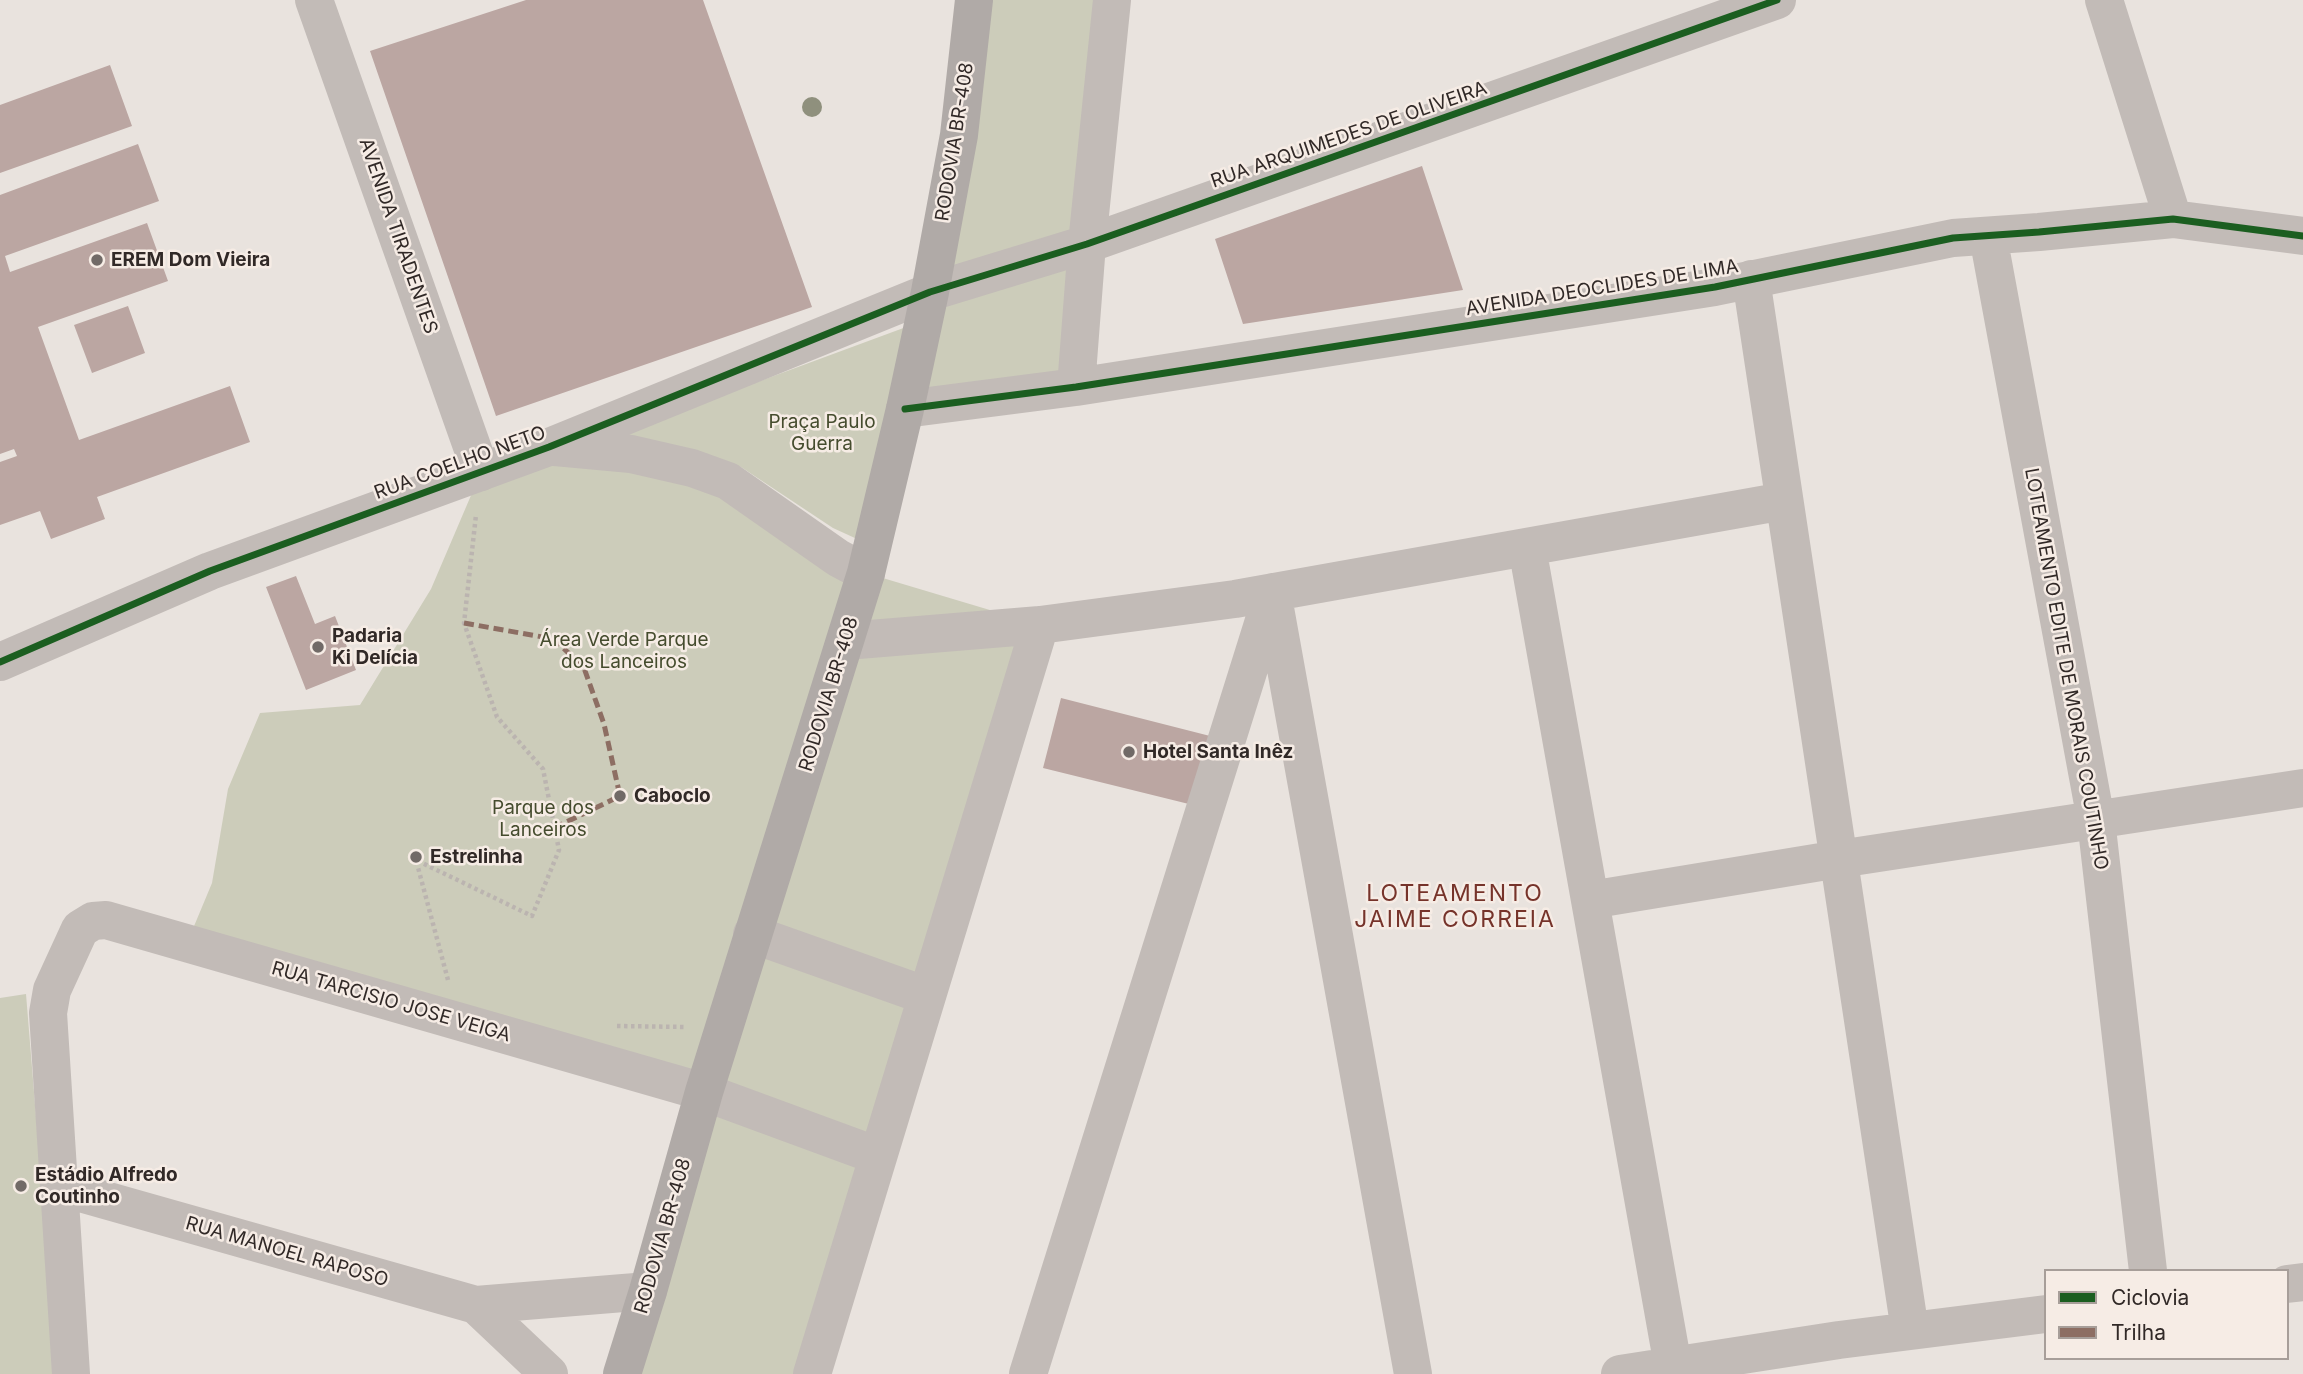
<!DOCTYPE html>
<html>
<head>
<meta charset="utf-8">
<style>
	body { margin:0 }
	#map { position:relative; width:2303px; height:1374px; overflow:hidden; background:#e9e3de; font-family:Inter,sans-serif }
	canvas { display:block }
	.legend { position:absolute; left:2044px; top:1269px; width:245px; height:91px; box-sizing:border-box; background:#f6ece5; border:2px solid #a79e99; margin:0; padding:9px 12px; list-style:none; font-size:21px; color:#312927 }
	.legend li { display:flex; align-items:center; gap:14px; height:35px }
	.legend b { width:35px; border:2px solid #a79e99 }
</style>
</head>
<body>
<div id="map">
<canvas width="2303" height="1374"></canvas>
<ul class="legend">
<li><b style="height:9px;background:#1b5e20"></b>Ciclovia</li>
<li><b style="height:9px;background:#8d6e63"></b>Trilha</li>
</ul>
</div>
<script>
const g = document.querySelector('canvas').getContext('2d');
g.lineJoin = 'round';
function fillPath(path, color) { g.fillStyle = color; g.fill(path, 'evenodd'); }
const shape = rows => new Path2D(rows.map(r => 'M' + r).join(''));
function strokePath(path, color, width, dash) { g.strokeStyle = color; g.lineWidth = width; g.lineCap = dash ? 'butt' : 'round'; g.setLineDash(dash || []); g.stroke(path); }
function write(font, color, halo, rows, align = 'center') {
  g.font = font + ' Inter,sans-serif'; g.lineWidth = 5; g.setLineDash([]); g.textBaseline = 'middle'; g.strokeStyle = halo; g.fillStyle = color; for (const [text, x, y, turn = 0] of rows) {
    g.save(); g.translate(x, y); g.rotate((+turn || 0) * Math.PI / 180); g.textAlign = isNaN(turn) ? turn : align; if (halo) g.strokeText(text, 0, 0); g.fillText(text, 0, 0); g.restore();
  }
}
fillPath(shape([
	[974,0,1112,0,1076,387,905,409],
	[917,323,868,544,833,528,741,467,712,457,595,442],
	[549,447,692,468,866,573,1040,625,812,1374,622,1374,703,1093,187,943,212,883,228,789,260,713,360,705,431,589,481,472],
	[26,994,57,1374,0,1374,0,998]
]), '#ccccba');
fillPath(shape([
	[526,0,703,0,812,307,496,416,370,51],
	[110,65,132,126,0,173,0,105],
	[138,144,159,201,5,256,10,272,147,223,168,281,38,327,79,440,230,386,250,442,97,497,105,519,51,539,40,511,0,525,0,462,17,456,14,449,0,454,0,195],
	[1422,166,1463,290,1243,324,1215,239],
	[128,306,145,353,92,373,74,325],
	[296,576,315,624,335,616,356,670,306,690,266,587],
	[1061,698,1214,737,1197,806,1043,768]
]), '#bba6a2');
strokePath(shape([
	[448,980,416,860,532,916,559,850,543,769,497,717,464,623,476,515],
	[617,1026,686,1027]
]), '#bbb4b0', 4.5, [3.5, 3.5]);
strokePath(shape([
	[314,0,481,472],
	[2104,0,2173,219],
	[1988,236,2096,820,2148,1271],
	[1751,279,1910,1331],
	[930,292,1087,244,1777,0],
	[1076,387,1087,244,1112,0],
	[905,409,1076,387,1715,287,1953,238,2039,232,2173,219,2303,236],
	[1527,547,1673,1366],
	[1273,597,1413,1374],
	[846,641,1040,625,1235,599,1784,501],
	[1590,900,1839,859,2303,788],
	[752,934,927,996],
	[59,1187,476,1305,648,1291],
	[2287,1284,2303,1282],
	[476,1305,549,1374],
	[71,1374,48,1013,52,990,80,929,93,921,106,920,704,1092,878,1156],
	[812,1374,1040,625],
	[1028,1374,1273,592],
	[1620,1374,1839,1340,2046,1314]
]), '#c2bbb7', 38);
strokePath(shape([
	[555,447,631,454,692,468,728,481,838,558,866,573],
	[0,662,210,571,549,447,930,292]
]), '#c2bbb7', 38);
strokePath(shape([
	[622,1374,648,1291,704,1092,866,573,905,409,930,292,959,135,974,0]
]), '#b0aaa7', 38);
strokePath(shape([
	[464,623,554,639,584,668,604,724,620,796,554,828]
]), '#8d6e63', 5, [10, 5]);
strokePath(shape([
	[905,409,1076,387,1715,287,1953,238,2039,232,2173,219,2303,236],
	[0,662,210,571,549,447,930,292,1087,244,1777,0]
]), '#1b5e20', 7);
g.fillStyle = '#8f907d';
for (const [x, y] of [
	[812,107]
]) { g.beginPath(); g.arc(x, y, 10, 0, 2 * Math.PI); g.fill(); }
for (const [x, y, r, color] of [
	[97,260,7,"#716a67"],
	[318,647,7,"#716a67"],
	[1129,752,7,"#716a67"],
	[620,796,7,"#716a67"],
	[416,857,7,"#716a67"],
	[21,1186,7,"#716a67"]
]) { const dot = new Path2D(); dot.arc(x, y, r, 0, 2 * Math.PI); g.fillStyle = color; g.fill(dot); strokePath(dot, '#f6ece5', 2.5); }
write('19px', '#312927', '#f6ece5', [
	["RUA ARQUIMEDES DE OLIVEIRA",1349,135,-19],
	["RODOVIA BR-408",955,142,-81],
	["AVENIDA TIRADENTES",398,236,71],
	["AVENIDA DEOCLIDES DE LIMA",1602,288,-9],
	["RUA COELHO NETO",460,463,-20],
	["LOTEAMENTO EDITE DE MORAIS COUTINHO",2066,669,80],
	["RODOVIA BR-408",829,694,-73],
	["RUA TARCISIO JOSE VEIGA",391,1002,16],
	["RODOVIA BR-408",663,1236,-74],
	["RUA MANOEL RAPOSO",287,1252,16]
]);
write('bold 19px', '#312927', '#f6ece5', [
	["EREM Dom Vieira",111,260],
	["Padaria",332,636],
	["Ki Delícia",332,658],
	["Hotel Santa Inêz",1143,752],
	["Caboclo",634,796],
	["Estrelinha",430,857],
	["Estádio Alfredo",35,1175],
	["Coutinho",35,1197]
], 'left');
write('19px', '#454c2e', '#f6ece5', [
	["Praça Paulo",822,422],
	["Guerra",822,444],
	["Área Verde Parque",624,640],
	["dos Lanceiros",624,662],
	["Parque dos",543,808],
	["Lanceiros",543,830]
]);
g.letterSpacing = '2px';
write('23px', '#76332a', '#f6ece5', [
	["LOTEAMENTO",1455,894],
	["JAIME CORREIA",1455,920]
]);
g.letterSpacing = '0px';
</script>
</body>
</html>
